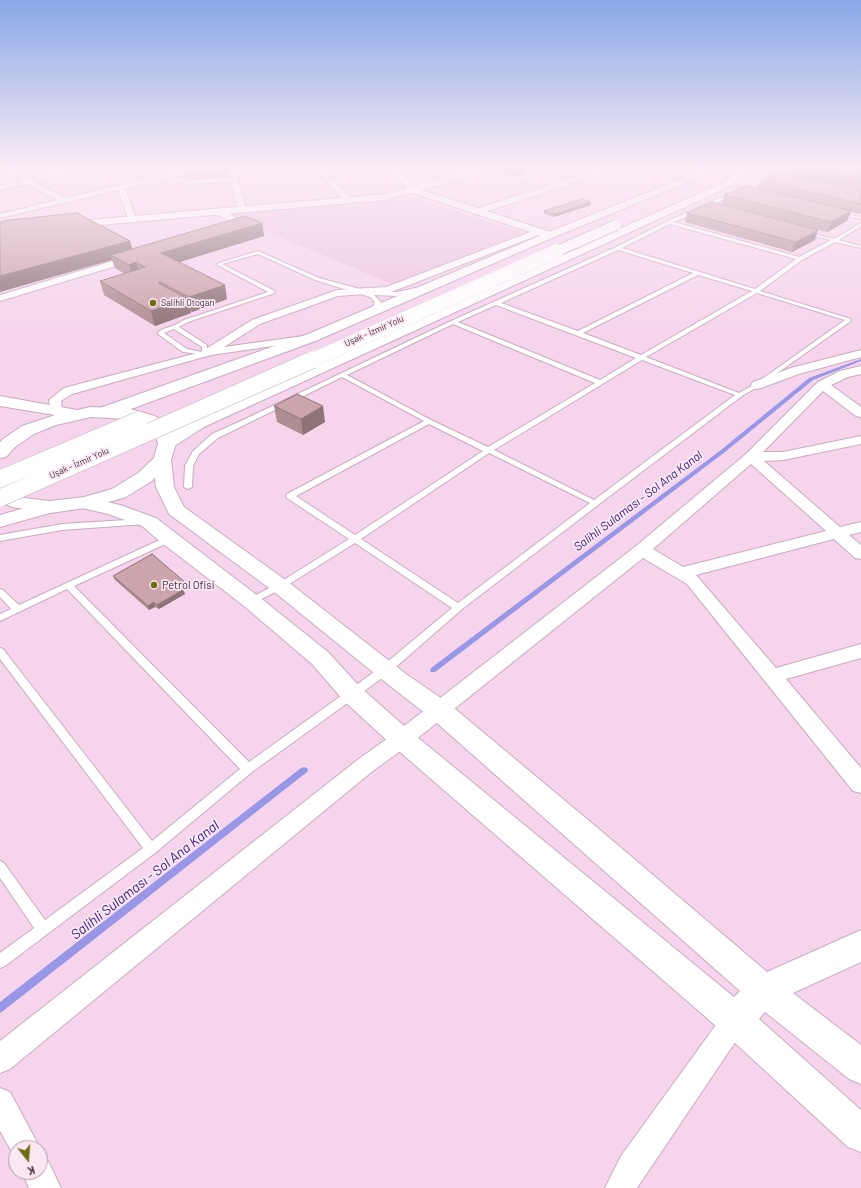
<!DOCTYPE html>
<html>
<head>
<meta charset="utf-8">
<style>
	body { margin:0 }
	#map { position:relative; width:861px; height:1188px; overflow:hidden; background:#f6d5ec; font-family:Barlow,sans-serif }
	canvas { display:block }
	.north { position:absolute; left:8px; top:1140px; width:40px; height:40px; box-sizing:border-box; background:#fbe7f4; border:1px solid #af9ea9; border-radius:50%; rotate:163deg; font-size:11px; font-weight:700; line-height:16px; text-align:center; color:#3d3139 }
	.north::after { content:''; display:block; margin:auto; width:14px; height:18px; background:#6c6e11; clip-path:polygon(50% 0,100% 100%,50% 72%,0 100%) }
</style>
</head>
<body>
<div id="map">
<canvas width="861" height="1188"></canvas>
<div class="north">K</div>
</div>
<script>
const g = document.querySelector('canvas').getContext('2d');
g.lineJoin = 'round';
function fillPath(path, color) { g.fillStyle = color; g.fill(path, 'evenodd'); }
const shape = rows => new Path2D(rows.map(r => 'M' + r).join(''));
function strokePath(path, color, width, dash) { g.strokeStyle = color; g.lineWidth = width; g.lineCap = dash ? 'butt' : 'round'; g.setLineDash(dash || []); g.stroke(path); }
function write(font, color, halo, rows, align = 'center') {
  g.font = font + ' Barlow,sans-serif'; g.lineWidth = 3.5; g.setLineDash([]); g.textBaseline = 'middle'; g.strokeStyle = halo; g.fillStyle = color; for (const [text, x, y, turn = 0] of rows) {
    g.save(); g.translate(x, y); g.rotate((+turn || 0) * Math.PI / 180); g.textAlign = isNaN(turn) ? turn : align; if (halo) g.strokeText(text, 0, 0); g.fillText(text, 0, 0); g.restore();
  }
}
fillPath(shape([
	[415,198,524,233,392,284,251,225,230,213]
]), '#ecc6e1');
fillPath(shape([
	[217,169,226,170,228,178,193,180,184,176]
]), '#f5aa9c');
fillPath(shape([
	[861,359,861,361,813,380,725,452,435,672,431,672,430,670,431,668,721,450,809,378,861,359],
	[304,767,307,768,308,770,307,772,3,1011,0,1013,0,1002,301,768,304,767]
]), '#9896e7');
const service = shape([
	[792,166,798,166,674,222,799,257,831,240,802,233,802,231,834,239,861,223,861,226,839,240,861,246,861,248,835,242,802,260,760,291,851,319,851,321,759,386,742,396,598,505,461,610,389,673,252,772,155,853,5,966,0,968,0,953,34,928,0,878,0,861,4,863,45,920,143,848,0,659,0,648,3,649,152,841,240,769,67,589,0,621,0,614,11,609,0,597,0,589,3,590,19,605,166,537,172,537,173,539,172,541,74,586,249,762,381,667,452,608,355,543,283,588,254,603,248,603,246,601,248,599,277,584,349,539,287,498,286,496,287,494,424,421,342,377,218,438,199,454,193,466,192,487,188,489,184,487,185,466,193,451,212,434,243,420,451,321,616,247,668,221,792,166],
	[670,224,796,259,755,289,622,248,670,224],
	[618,250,693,273,578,331,501,303,618,250],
	[698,275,752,291,641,355,583,333,698,275],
	[757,293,845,320,755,384,739,393,646,357,757,293],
	[496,305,636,358,600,380,458,322,496,305],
	[453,324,595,383,488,447,431,420,347,375,453,324],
	[642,360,735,395,594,500,494,450,642,360],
	[429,424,483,451,355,535,296,496,429,424],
	[489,453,590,503,458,603,361,539,489,453],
	[837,212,861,217,861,219,835,214,837,212],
	[258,251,319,278,360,289,378,292,397,292,420,287,423,289,397,296,374,295,381,302,377,311,374,313,371,311,375,302,370,297,315,280,258,254,222,264,275,291,275,293,188,322,179,327,207,345,207,355,183,352,158,334,158,332,163,329,173,326,184,320,268,292,216,264,258,251],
	[174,329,202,347,202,352,187,349,164,333,174,329],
	[143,519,146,520,147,522,146,524,62,530,0,541,0,535,62,524,143,519]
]);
const minor = shape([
	[0,166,6,166,29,179,85,166,99,166,35,182,65,198,198,167,230,166,177,176,185,180,230,178,228,170,232,168,235,168,246,210,242,212,238,210,231,182,184,184,170,178,125,189,135,216,131,218,127,216,118,190,0,218,0,214,57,200,27,184,0,190,0,186,22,181,0,169,0,166],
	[311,166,318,166,349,195,349,199,343,199,311,166],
	[550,166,562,166,519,181,516,181,512,179,550,166],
	[616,166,649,166,665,169,688,166,680,172,665,173,632,168,622,169,574,183,479,214,473,214,472,212,473,210,568,179,616,166],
	[215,210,221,210,249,224,237,230,231,230,230,228,231,226,238,224,215,214,214,212,215,210],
	[538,229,542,232,541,234,391,292,338,296,260,324,224,347,311,335,317,338,315,340,211,355,72,394,61,401,62,410,61,413,51,413,50,410,49,400,64,388,201,352,252,320,337,290,386,287,538,229],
	[136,254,139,255,141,257,139,259,0,301,0,295,136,254],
	[861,350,861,357,799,374,761,388,757,389,753,388,751,385,753,382,791,368,861,350],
	[861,366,861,374,848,377,831,385,861,407,861,417,856,416,823,391,763,452,783,452,861,436,861,444,783,460,764,461,840,527,861,522,861,532,849,535,861,545,861,559,855,558,834,539,696,575,776,668,861,644,861,658,786,679,861,768,861,793,853,791,687,584,643,558,409,745,374,770,10,1069,0,1073,0,1041,360,758,395,733,636,546,746,454,818,382,840,371,861,366],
	[751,464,826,531,683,567,653,549,751,464],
	[735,1007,744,1011,748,1020,744,1029,637,1188,605,1188,621,1156,726,1011,735,1007],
	[0,1088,10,1092,40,1148,16,1148,16,1159,0,1131,0,1088],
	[40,1158,48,1161,61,1188,29,1188,22,1172,40,1172,40,1158]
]);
const tertiary = shape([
	[389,166,398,166,416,188,554,233,555,235,550,238,546,237,410,192,389,166],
	[162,455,168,456,171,460,174,487,184,507,287,581,406,674,448,703,606,835,767,972,861,930,861,962,793,993,861,1045,861,1084,849,1079,765,1012,759,1019,861,1110,861,1152,848,1147,723,1032,393,746,344,701,312,664,244,606,162,543,142,526,108,514,78,507,76,503,78,499,85,497,120,505,156,518,258,596,328,652,360,687,411,732,734,997,740,991,430,717,390,686,273,591,169,514,156,487,153,460,156,456,162,455]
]);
const secondary = shape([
	[487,166,503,166,502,168,385,200,65,228,60,225,65,222,385,194,487,166],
	[0,396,77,410,91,407,130,409,155,416,168,426,176,443,171,460,152,481,126,497,92,507,50,513,12,507,0,501,0,487,24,498,50,501,84,497,112,489,138,473,154,458,158,443,154,432,143,424,128,419,91,417,56,425,34,434,15,447,6,457,0,458,0,442,3,439,22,426,55,415,0,406,0,396]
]);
const trunk = shape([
	[714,166,728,166,554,237,318,340,112,416,106,417,100,416,98,412,100,408,308,334,546,233,714,166],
	[744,166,754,166,731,186,204,427,173,447,167,448,161,447,158,443,161,439,192,419,725,182,744,166],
	[50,501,57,503,60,507,57,511,0,527,0,515,50,501]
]);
strokePath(service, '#caaac0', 2);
strokePath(minor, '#caaac0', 2);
strokePath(tertiary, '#caaac0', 2);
strokePath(secondary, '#caaac0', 2);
strokePath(trunk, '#caaac0', 2);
fillPath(service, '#fff');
fillPath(minor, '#fff');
fillPath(tertiary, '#fff');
fillPath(secondary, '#fff');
fillPath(trunk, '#fff');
const trunkBridgeFar2 = shape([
	[555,252,616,225]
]);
const trunkBridgeFar1 = shape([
	[310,361,557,251]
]);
const trunkBridge = shape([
	[0,479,139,420],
	[0,498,312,360]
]);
strokePath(trunkBridgeFar2, '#caaac0', 12, []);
strokePath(trunkBridgeFar1, '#caaac0', 14, []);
strokePath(trunkBridge, '#caaac0', 18, []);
strokePath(trunkBridgeFar2, '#fff', 10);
strokePath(trunkBridgeFar1, '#fff', 14);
strokePath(trunkBridge, '#fff', 17);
fillPath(shape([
	[497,166,547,166,536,170,526,167,525,172,514,176,496,171],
	[566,166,594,166,594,168,584,171],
	[791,166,861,169,861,213,860,214,851,212,847,221,827,232,722,205,724,195,758,189,761,180,789,174],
	[591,202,591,205,554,217,544,214,544,211],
	[77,213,130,241,132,249,262,223,264,236,178,262,227,299,192,312,190,311,191,313,155,326,104,295,100,281,125,274,115,268,112,260],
	[687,213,815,240,792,252,685,222],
	[274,406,325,422,303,435,277,422],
	[113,576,186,583,188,587,183,590,185,594,159,609,155,607,149,610,115,580]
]), '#af8d94');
fillPath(shape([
	[536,166,547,166,536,170],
	[584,166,594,166,594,168,584,171],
	[526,167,525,172,514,176,514,170],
	[591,202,591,205,554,217,554,214],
	[851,211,847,221,827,232,831,222],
	[262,223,264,236,164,267,161,253],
	[818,230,815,240,792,252,796,242],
	[130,241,134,254,111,255,112,260,0,292,0,276],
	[136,262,140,276,133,278,129,265],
	[225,285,227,299,192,312,189,297],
	[188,299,191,313,155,326,151,311],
	[323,406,325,422,303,435,301,419],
	[186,583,188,587,183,590,185,594,159,609,157,605,179,586],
	[154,602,155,607,149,610,148,606]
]), '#8e7378');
const building = shape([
	[499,166,524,166,526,167,514,170,499,166],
	[792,166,848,166,861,169,861,182,792,166],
	[780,172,861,190,861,204,761,180,780,172],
	[746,186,851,211,831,222,724,195,746,186],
	[582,199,591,202,554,214,544,211,582,199],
	[712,202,818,230,796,242,687,213,712,202],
	[77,213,130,241,0,276,0,222,9,220,77,213],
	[245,216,262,223,161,253,225,285,189,297,160,282,158,283,188,299,151,311,100,281,145,267,136,262,129,265,111,255,245,216],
	[297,394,323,406,301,419,274,406,297,394],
	[152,554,186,583,179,586,183,590,157,605,154,602,148,606,113,576,152,554]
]);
fillPath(building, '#cba4ac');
strokePath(building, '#8e7378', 1);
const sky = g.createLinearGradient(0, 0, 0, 333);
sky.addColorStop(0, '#88a8e8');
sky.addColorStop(0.5, '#fbecf6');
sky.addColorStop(1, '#fbecf600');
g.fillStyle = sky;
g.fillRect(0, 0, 861, 333);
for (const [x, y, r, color] of [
	[153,303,4,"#6c6e11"],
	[154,585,4,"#6c6e11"]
]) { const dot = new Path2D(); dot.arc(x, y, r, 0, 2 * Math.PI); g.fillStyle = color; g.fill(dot); strokePath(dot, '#fbe7f4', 1.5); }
write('9px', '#3d3139', '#fbe7f4', [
	["Salihli Otogarı",161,303]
], 'left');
write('9px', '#3d3139', '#fbe7f4', [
	["Uşak - İzmir Yolu",374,331,-24],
	["Uşak - İzmir Yolu",79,463,-24]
]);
write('11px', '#3d3139', '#fbe7f4', [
	["Petrol Ofisi",162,585]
], 'left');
write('italic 12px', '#33217e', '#fbe7f4', [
	["Salihli Sulaması - Sol Ana Kanal",638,501,-37]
]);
write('italic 14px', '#33217e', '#fbe7f4', [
	["Salihli Sulaması - Sol Ana Kanal",145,880,-38]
]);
</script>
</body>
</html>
